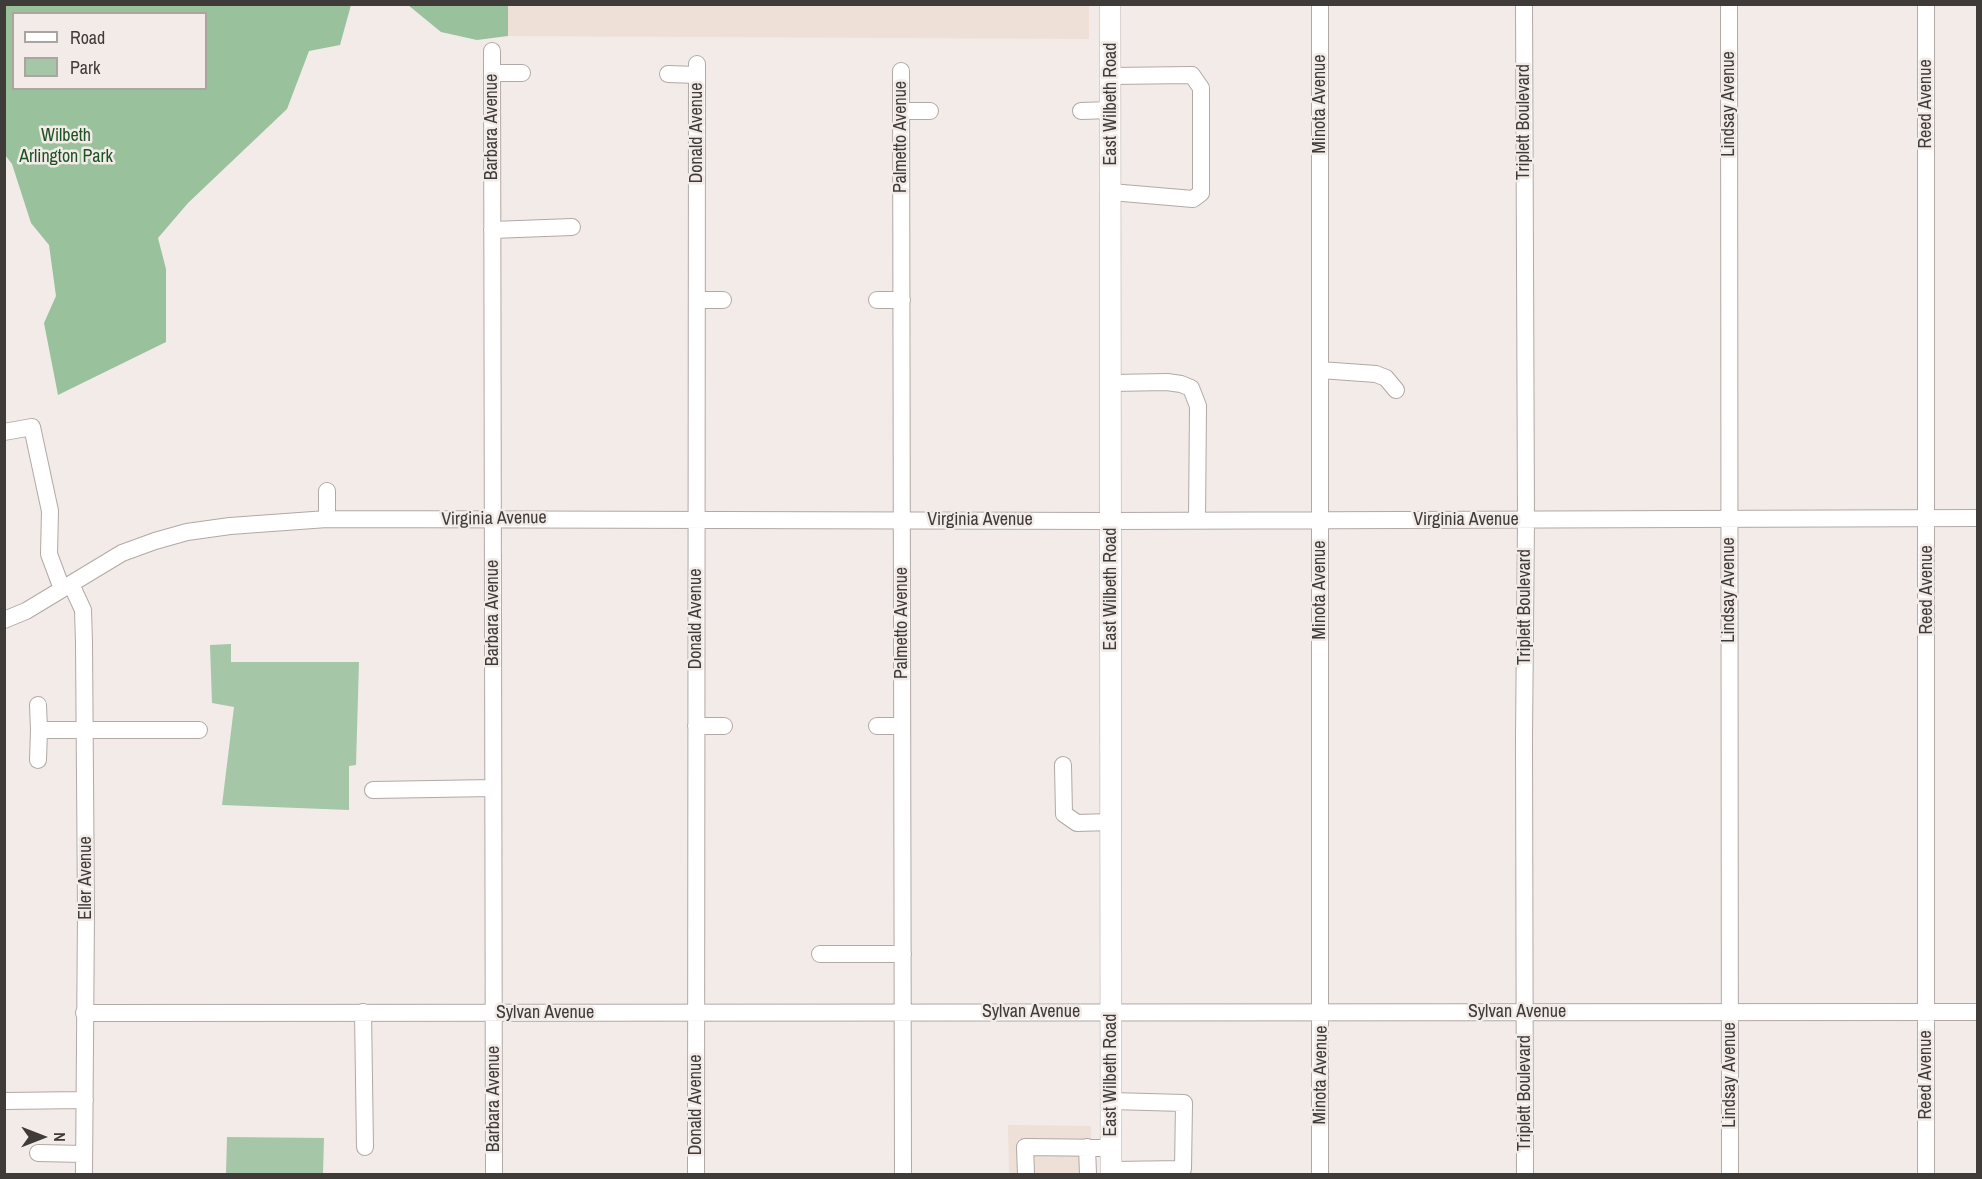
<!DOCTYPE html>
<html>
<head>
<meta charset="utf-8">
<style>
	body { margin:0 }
	#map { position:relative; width:1982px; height:1179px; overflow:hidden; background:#f3ebe7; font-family:"Archivo Narrow",sans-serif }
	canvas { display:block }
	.frame { position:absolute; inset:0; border:6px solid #3e3b39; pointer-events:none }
	.legend { position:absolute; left:12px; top:12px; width:195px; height:78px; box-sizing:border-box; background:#f3ebe7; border:2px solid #aba5a1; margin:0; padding:8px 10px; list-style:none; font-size:18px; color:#3e3b39 }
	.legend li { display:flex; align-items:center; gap:12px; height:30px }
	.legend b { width:30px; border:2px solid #aba5a1 }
	.north { position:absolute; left:12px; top:1107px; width:60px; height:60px; -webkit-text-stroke:4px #f3ebe7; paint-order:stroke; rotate:90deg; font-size:16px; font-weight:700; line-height:24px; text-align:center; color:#3e3b39 }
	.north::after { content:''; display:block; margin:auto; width:21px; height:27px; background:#3e3b39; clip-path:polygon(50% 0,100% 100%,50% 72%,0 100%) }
</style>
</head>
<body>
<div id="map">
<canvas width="1982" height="1179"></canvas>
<div class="frame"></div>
<ul class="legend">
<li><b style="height:8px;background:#fff"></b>Road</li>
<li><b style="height:16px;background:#a5c6a7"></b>Park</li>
</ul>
<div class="north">N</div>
</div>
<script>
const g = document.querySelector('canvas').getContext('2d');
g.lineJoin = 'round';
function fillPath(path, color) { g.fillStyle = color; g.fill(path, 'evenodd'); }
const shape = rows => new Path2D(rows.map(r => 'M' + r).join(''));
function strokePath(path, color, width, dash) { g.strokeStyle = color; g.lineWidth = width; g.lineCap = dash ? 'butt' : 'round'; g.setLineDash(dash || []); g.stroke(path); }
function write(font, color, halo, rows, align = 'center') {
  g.font = font + ' "Archivo Narrow",sans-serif'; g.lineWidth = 5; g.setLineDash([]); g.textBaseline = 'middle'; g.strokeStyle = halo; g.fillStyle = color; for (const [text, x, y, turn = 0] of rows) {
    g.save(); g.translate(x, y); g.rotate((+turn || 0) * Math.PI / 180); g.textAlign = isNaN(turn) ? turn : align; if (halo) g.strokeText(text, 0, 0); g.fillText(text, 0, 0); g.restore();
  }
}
fillPath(shape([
	[508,5,1089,5,1089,39,508,36],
	[1008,1125,1091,1126,1092,1174,1009,1174]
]), '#eedfd7');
fillPath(shape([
	[231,644,231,662,359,662,356,765,349,766,349,810,222,805,234,707,212,703,210,645],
	[227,1137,324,1138,323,1174,226,1174]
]), '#a5c6a7');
fillPath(shape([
	[5,4,351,5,340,45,309,51,287,109,188,203,158,238,166,269,166,342,58,395,44,323,56,296,49,245,31,223,12,164,5,155],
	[14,14,206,14,206,88,14,88],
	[408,5,508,5,508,36,477,40,441,32]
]), '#99c19b');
const minor = shape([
	[1320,4,1320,1174],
	[1524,4,1526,520,1524,737,1525,1174],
	[1729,4,1730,1174],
	[492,51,494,1174],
	[901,71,903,1174],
	[492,73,522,73],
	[668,74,697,75],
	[1111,76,1192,75,1201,88,1201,193,1193,199,1111,192],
	[901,111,930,111],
	[1081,111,1111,110],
	[492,230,572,227],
	[697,300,723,300],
	[877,300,902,300],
	[1320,370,1376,374,1386,378,1396,390],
	[1111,383,1167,382,1181,384,1191,388,1198,406,1197,520],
	[4,432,32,427,50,511,49,554,62,589],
	[327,491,327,519],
	[71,584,83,610,84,643,86,912,84,1174],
	[4,620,26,611,122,553,155,541,187,532,230,526,327,519,1111,521,1978,518],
	[38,705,39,730],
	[696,726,724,726],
	[877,726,902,726],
	[38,760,39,730,199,730],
	[1063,765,1064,814,1077,823,1111,822],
	[373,790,493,788],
	[820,954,903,954],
	[363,1012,365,1147],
	[84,1013,1978,1012],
	[4,1101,85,1100],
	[1087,1147,1088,1174],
	[38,1153,84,1154],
	[1111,1170,1183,1169,1184,1103,1111,1101],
	[696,1174,697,64],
	[1026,1174,1025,1147,1111,1148],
	[1926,1174,1926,4]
]);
const major = shape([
	[1110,4,1111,1174]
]);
strokePath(minor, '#b0a9a6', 18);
strokePath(major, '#b0a9a6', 22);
strokePath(minor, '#fff', 16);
strokePath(major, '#fff', 21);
write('18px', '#3e3b39', '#f3ebe7', [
	["East Wilbeth Road",1111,104,-90],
	["Minota Avenue",1320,104,-90],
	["Lindsay Avenue",1729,104,-90],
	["Reed Avenue",1926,104,-90],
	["Triplett Boulevard",1524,122,-90],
	["Barbara Avenue",492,127,-90],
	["Donald Avenue",697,133,-90],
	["Palmetto Avenue",901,137,-90],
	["Virginia Avenue",494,519,-1],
	["Virginia Avenue",980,520],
	["Virginia Avenue",1466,520],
	["East Wilbeth Road",1111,589,-90],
	["Minota Avenue",1320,590,-90],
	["Lindsay Avenue",1729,590,-90],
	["Reed Avenue",1927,590,-90],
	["Triplett Boulevard",1525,607,-90],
	["Barbara Avenue",493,613,-90],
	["Donald Avenue",696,619,-90],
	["Palmetto Avenue",902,623,-90],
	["Eller Avenue",86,878,-90],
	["Sylvan Avenue",1031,1012],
	["Sylvan Avenue",1517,1012],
	["Sylvan Avenue",545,1013],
	["East Wilbeth Road",1111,1075,-90],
	["Minota Avenue",1321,1075,-89],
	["Lindsay Avenue",1730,1075,-90],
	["Reed Avenue",1926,1075,-90],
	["Triplett Boulevard",1525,1093,-90],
	["Barbara Avenue",494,1099,-90],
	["Donald Avenue",696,1105,-90]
]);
write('18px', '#1b5324', '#f3ebe7', [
	["Wilbeth",66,136],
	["Arlington Park",66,157]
]);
</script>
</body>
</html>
